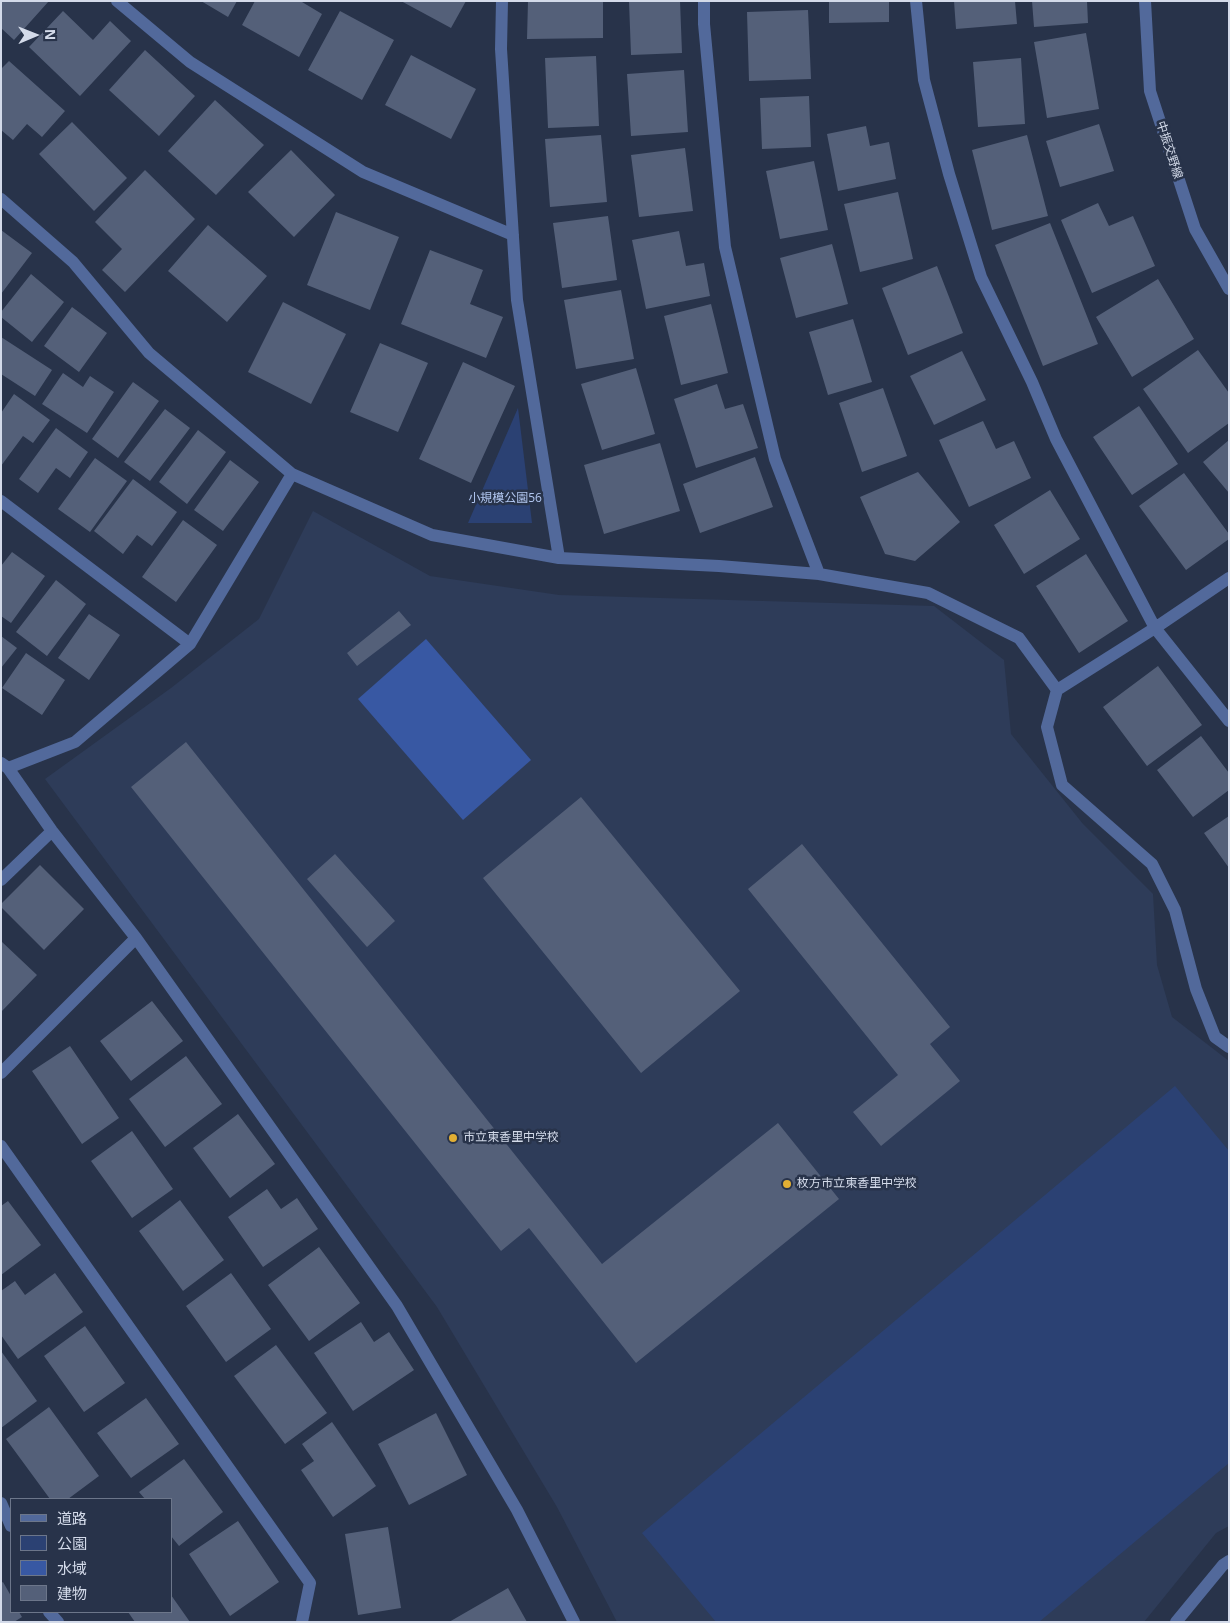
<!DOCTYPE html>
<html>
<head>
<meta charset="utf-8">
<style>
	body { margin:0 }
	#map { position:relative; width:1230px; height:1623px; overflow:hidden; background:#28334a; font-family:"Open Sans","Noto Sans JP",sans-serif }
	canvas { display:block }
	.frame { position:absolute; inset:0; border:2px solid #d3dae9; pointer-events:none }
	.legend { position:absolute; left:10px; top:1498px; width:162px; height:115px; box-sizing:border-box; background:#28334a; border:1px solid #6c768a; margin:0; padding:6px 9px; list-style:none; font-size:15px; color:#d3dae9 }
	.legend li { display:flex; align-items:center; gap:10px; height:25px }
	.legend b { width:25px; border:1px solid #6c768a }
	.north { position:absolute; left:10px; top:10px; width:50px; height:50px; -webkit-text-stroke:4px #28334a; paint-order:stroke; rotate:89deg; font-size:14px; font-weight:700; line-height:20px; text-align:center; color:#d3dae9 }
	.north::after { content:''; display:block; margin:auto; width:18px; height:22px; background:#d3dae9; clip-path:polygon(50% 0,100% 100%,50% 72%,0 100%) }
</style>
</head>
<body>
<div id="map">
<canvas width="1230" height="1623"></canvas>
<div class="frame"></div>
<ul class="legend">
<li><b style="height:6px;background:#52699b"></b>道路</li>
<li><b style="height:14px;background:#2b4173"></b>公園</li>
<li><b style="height:14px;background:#3858a3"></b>水域</li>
<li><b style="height:14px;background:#546079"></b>建物</li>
</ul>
<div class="north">N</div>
</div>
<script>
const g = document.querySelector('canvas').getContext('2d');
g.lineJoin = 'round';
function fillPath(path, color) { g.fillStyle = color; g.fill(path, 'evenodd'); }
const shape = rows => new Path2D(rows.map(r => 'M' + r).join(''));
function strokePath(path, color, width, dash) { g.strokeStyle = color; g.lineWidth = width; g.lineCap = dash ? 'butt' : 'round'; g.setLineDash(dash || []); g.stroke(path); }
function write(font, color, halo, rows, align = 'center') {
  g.font = font + ' "Open Sans","Noto Sans JP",sans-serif'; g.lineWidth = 5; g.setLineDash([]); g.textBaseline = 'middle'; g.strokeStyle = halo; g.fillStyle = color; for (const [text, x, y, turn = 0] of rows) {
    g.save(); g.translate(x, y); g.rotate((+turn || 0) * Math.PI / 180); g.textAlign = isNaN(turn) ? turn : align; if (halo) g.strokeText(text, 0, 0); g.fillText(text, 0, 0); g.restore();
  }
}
fillPath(shape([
	[313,511,430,576,559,595,934,606,1004,660,1011,734,1083,824,1153,894,1157,965,1172,1017,1229,1061,1229,1526,1216,1533,1144,1622,617,1622,557,1507,437,1307,45,779,171,688,259,619]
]), '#2e3c59');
fillPath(shape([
	[518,408,532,523,468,523],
	[1175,1086,1229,1151,1229,1463,1039,1622,716,1622,642,1533]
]), '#2b4173');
fillPath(shape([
	[426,639,531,760,463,820,358,699]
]), '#3858a3');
fillPath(shape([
	[1,1,49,1,14,40,1,28],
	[201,1,237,1,228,17],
	[255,1,302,1,302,2,322,14,299,57,242,25],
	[401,1,466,1,451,28],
	[528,1,603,1,603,38,527,39],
	[629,1,680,1,682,53,631,55],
	[829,1,889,1,889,22,829,23],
	[954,1,1015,1,1017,24,956,29],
	[1032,1,1087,1,1088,23,1034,27],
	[808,10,811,79,749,81,747,12],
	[63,11,93,40,110,21,131,41,80,96,29,47],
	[340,11,394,40,362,100,308,70],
	[1086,33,1099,109,1047,118,1034,42],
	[145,50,195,96,159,136,109,90],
	[411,55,476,89,451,139,385,105],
	[596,56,599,126,548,128,545,58],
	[1021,58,1025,124,978,127,973,62],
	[9,61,65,111,42,137,27,124,13,140,1,130,1,69],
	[684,70,688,132,631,136,627,74],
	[809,96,811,147,762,149,760,98],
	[215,100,264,145,216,195,168,151],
	[72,122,127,178,94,211,39,154],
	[1099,124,1114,171,1060,187,1046,141],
	[866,126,870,146,889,142,896,179,838,191,827,134],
	[601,135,607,202,550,207,545,139],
	[1027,135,1048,216,992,230,972,150],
	[685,148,693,211,639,217,631,155],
	[291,150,335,195,294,237,248,192],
	[814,161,828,230,780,239,766,171],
	[145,170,195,219,125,292,102,270,122,249,95,222],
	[898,192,913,259,860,272,844,204],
	[1098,203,1109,226,1133,216,1155,266,1092,293,1061,220],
	[336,212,399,237,370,310,307,285],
	[608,216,617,280,562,288,553,223],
	[1050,223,1098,344,1043,366,995,245],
	[208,225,267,276,227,322,168,271],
	[1,230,32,253,1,294],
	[679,231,686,266,704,263,710,296,646,309,632,240],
	[832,244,848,304,796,318,780,258],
	[430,250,483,270,470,304,503,317,486,358,401,324],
	[937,266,963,333,908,355,882,288],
	[31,274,64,302,32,342,1,317,1,312],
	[1158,279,1194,339,1132,377,1096,317],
	[621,290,634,359,576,369,564,300],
	[283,302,346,334,311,404,248,372],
	[711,304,728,373,681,385,664,316],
	[72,307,107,333,79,372,44,346],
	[853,319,872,382,828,395,809,332],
	[1,337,52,370,35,396,1,374],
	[380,343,428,363,398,432,350,412],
	[1198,350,1229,393,1229,423,1188,453,1143,389],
	[962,351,986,400,934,425,910,376],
	[463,362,515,386,471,483,419,459],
	[636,368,655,434,602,450,581,384],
	[63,373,83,387,90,376,114,392,87,433,42,404],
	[133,382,159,401,118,458,92,439],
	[717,384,725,409,743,404,758,448,696,468,674,399],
	[883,388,907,456,862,472,839,403],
	[14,394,50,420,33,443,23,436,1,466,1,413],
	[1139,406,1178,464,1132,495,1093,437],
	[165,409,190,428,150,481,124,462],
	[983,421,996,449,1014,441,1031,478,969,507,939,440],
	[56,428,88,452,70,478,56,468,38,493,19,479],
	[198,430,226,452,187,504,159,482],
	[1229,440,1229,493,1203,462],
	[660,443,680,511,604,534,584,465],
	[755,457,773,507,700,533,683,484],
	[95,458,127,481,90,532,58,509],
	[230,460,259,482,223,531,194,510],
	[918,472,960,522,915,561,885,554,860,497],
	[1184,473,1229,534,1229,539,1186,570,1139,506],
	[133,479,177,512,152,546,137,535,123,554,94,531],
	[1050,490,1080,539,1024,574,994,525],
	[183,520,217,545,176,602,142,577],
	[12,552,45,576,11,623,1,616,1,566],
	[1086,554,1128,621,1079,653,1036,586],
	[56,580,86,604,47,656,16,632],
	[399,611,411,625,357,666,347,653],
	[89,614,120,635,89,680,58,658],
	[1,636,17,648,1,668],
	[26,653,65,680,42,715,2,688],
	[1158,666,1202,725,1147,766,1103,707],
	[1201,736,1229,773,1229,790,1193,817,1157,770],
	[186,742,602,1264,778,1123,839,1199,636,1363,529,1228,501,1251,131,787],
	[581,797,740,991,641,1073,483,878],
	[1229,816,1229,868,1204,833],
	[802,844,950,1027,930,1044,960,1081,881,1146,853,1112,898,1075,748,889],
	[335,854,395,921,367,947,307,879],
	[40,865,84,909,44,950,1,907,1,904],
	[1,941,37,975,1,1012],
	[152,1001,183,1041,131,1081,100,1041],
	[70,1046,119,1118,82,1144,32,1071],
	[186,1056,222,1104,165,1147,129,1099],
	[238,1114,275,1164,230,1198,193,1148],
	[132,1131,173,1189,132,1218,91,1161],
	[267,1189,281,1209,297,1198,318,1229,263,1267,228,1217],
	[180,1200,224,1260,183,1291,139,1231],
	[8,1201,41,1245,1,1275,1,1206],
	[319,1247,360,1303,309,1341,268,1285],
	[55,1273,83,1312,18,1359,1,1335,1,1291,15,1281,25,1295],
	[231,1273,271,1329,226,1362,186,1306],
	[361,1322,374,1342,389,1332,414,1370,353,1411,314,1353],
	[85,1326,125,1383,84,1412,44,1356],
	[276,1345,327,1413,285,1444,234,1376],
	[1,1351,37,1401,1,1428],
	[146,1398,179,1444,131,1478,97,1433],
	[49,1407,99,1476,68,1499,50,1499,6,1439],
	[436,1413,467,1475,409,1505,378,1444],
	[332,1422,376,1486,333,1517,301,1470,314,1461,302,1444],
	[184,1459,223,1512,179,1546,171,1536,171,1499,145,1499,139,1492],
	[238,1521,279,1582,230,1616,189,1554],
	[388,1527,401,1608,358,1615,345,1534],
	[3,1582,11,1596,11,1612,19,1612,22,1617,14,1622,1,1622,1,1583],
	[508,1588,527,1622,449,1622],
	[171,1595,190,1622,135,1622,128,1612,171,1612]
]), '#546079');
strokePath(shape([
	[117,1,190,62,363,172,513,235],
	[502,1,501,49,517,300,559,558],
	[704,1,704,24,725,247,775,459,819,574],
	[916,1,924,80,949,174,981,277,1032,382,1056,439,1155,628,1229,721],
	[1,199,73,262,149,353,292,474,432,535,559,558,719,566,819,574,928,593,1019,638,1057,690],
	[1,501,190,644,292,474],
	[1229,578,1155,628,1057,690,1047,727,1062,785,1152,864,1175,910,1196,989,1215,1037,1229,1047],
	[1,763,8,768,52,831,136,938,397,1306,517,1510,574,1622],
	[8,768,75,742,190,644],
	[1,880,52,831],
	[1,1073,136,938],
	[1,1146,310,1583,302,1622],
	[1,1503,11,1526],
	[49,1612,58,1622],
	[1176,1622,1223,1565,1229,1561]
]), '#52699b', 12);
strokePath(shape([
	[1145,1,1150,91,1195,229,1229,289]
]), '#52699b', 12);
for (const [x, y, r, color] of [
	[453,1138,5,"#e2af34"],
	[787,1184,5,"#e2af34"]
]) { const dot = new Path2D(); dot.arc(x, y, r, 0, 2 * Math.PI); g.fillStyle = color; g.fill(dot); strokePath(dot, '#28334a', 2); }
write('12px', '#d3dae9', '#28334a', [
	["中振交野線",1169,150,72]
]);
write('12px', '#b1c6ef', '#28334a', [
	["小規模公園56",505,499]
]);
write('12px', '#d3dae9', '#28334a', [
	["市立東香里中学校",463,1138],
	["枚方市立東香里中学校",797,1184]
], 'left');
</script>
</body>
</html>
